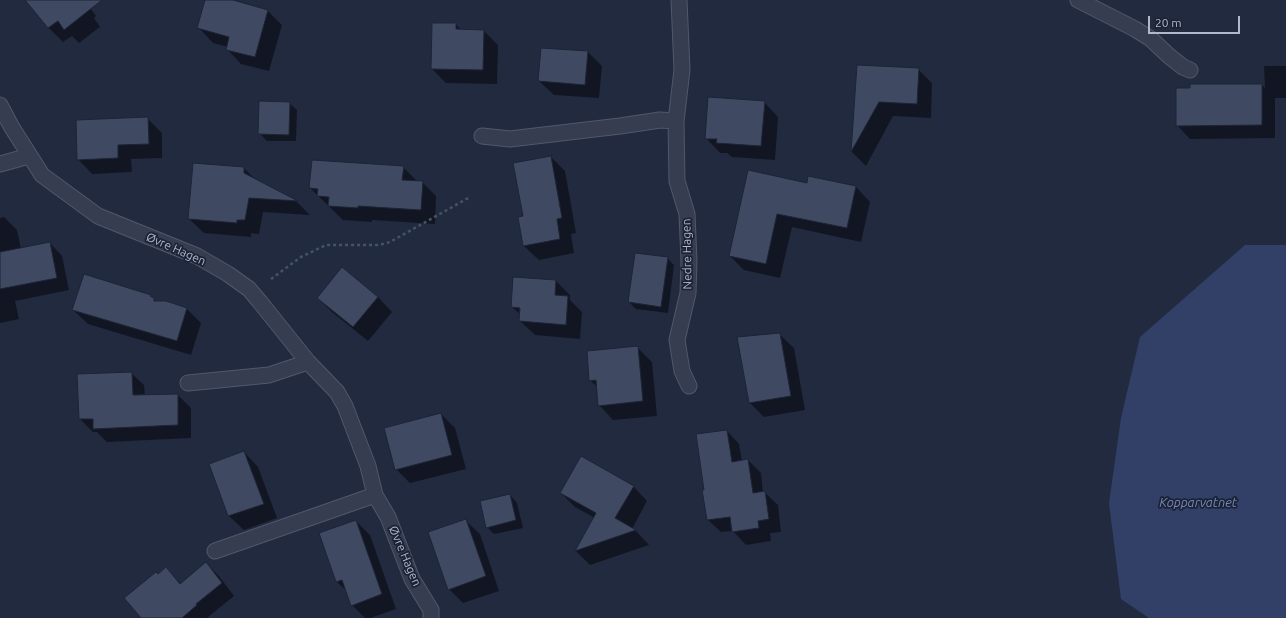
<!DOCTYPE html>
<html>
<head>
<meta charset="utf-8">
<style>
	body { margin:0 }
	#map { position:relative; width:1286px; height:618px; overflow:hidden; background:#222a40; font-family:Ubuntu,sans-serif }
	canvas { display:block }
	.scale { position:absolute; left:1148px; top:16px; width:92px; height:18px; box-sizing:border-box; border:2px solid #b2b8cb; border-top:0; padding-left:5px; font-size:12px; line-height:14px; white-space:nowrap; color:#b2b8cb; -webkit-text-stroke:3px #1b2235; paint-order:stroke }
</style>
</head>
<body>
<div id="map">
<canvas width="1286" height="618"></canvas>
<div class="scale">20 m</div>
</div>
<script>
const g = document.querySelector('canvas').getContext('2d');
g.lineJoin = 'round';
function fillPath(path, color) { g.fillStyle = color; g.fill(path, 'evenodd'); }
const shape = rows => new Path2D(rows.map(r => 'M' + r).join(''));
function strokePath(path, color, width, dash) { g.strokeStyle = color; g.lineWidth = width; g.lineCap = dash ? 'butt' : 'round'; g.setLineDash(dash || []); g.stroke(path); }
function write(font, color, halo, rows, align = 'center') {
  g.font = font + ' Ubuntu,sans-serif'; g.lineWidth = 3.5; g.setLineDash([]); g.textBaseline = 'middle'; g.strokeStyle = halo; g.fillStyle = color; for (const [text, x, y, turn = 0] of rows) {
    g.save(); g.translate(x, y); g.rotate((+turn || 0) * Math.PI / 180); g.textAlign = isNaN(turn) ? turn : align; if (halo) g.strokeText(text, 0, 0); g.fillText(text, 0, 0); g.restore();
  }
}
fillPath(shape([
	[1245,245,1286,245,1286,618,1149,618,1121,599,1109,503,1121,418,1140,337]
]), '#324067');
fillPath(shape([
	[27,0,84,0,96,16,94,18,100,27,79,43,72,36,63,42,49,28],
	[206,0,229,0,268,11,282,25,269,71,241,64,227,49,228,47,213,43,199,28],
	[456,24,461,30,484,31,498,45,497,84,446,83,432,69],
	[588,52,602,66,599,98,554,95,539,81],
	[858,66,918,69,932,83,931,118,893,116,866,166,852,152],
	[1264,66,1286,66,1286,98,1275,98,1275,138,1190,139,1177,125,1262,85,1265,88],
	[764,102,778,117,775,160,732,157,727,153,720,153,706,138],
	[289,103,297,110,296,141,267,141,259,133],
	[147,118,162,133,162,158,131,159,132,172,92,174,78,159],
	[551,157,565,171,576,233,571,234,574,253,539,260,524,246,519,218,524,217],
	[403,167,418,182,422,182,436,196,435,224,372,220,372,222,343,220,310,188],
	[244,168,256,180,297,202,310,215,263,212,259,234,251,233,251,237,204,233,189,219],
	[808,184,856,187,870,202,861,242,792,227,780,278,744,270,730,256],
	[4,217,17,230,21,249,50,243,62,256,69,290,15,301,19,319,0,323,0,218],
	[667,258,674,265,668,313,636,309,629,302],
	[84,275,150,296,157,302,187,309,201,323,191,355,88,324,73,310],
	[556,281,570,295,570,300,582,312,580,339,535,335,520,321,521,315,512,307],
	[378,297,392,312,368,341,332,312,318,298],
	[779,334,794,348,805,410,764,417,750,403],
	[637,347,652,362,657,416,613,420,599,405,597,387,590,380],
	[131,373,144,385,145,396,178,395,191,408,191,438,107,442,97,432,93,432,80,419],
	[441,414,455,428,466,469,410,483,396,469],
	[727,431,739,444,742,461,748,460,761,473,763,493,765,493,778,505,781,532,770,533,771,541,746,545,733,531,721,532,708,520],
	[244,452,258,467,277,518,244,530,229,516,210,465],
	[633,486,647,501,632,529,636,531,649,545,590,565,576,551,595,518,575,507,561,493],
	[510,495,517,503,523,528,494,534,487,527],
	[465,520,480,534,499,591,463,603,449,589],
	[356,521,370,535,396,609,370,618,365,618,352,605,348,592,337,582,320,534],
	[206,563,219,576,234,596,208,617,209,618,142,618,158,575,166,568,181,584]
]), '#0007');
const building = shape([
	[25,0,102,0,64,30,58,21,48,28,25,0],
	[205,0,233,0,268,10,255,57,226,50,229,37,197,28,205,0],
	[432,23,456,23,456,29,484,30,483,70,431,69,432,23],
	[541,48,588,51,585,85,538,81,541,48],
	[857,65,919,68,917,104,879,102,851,152,857,65],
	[1190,84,1262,84,1262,125,1176,126,1176,88,1190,88,1190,84],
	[708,97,765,101,761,146,716,143,717,139,705,139,708,97],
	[259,101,290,102,289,135,258,134,259,101],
	[148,117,149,144,118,145,118,158,77,160,76,120,148,117],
	[551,156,562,218,557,219,560,239,523,246,518,217,523,216,513,163,551,156],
	[312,160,404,166,402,180,423,181,421,210,358,206,358,208,328,206,329,197,317,196,318,189,309,188,312,160],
	[193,163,244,167,244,173,298,201,249,198,245,220,237,220,237,223,188,219,193,163],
	[748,170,807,183,808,176,856,186,847,228,777,214,766,264,729,256,748,170],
	[50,242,57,278,0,289,0,252,50,242],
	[635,253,668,257,661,307,628,302,635,253],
	[342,267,378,297,353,327,317,298,342,267],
	[84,274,151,295,150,296,154,298,154,301,166,301,187,308,177,341,72,310,84,274],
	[513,277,556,280,555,295,568,296,566,325,519,321,520,308,511,307,513,277],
	[780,333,791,396,749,403,737,337,780,333],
	[638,346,643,401,598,406,596,380,589,381,587,351,638,346],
	[132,372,133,395,178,394,178,425,93,429,93,419,79,419,77,374,132,372],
	[441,413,452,455,395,470,384,428,441,413],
	[727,430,732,462,748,459,753,493,765,491,769,519,758,521,759,528,732,532,730,517,707,520,702,490,704,490,696,434,727,430],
	[244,451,264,504,228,516,209,464,244,451],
	[581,456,634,486,615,518,636,530,575,551,596,513,560,493,581,456],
	[510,494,516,520,486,528,480,501,510,494],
	[466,519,486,576,448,590,428,532,466,519],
	[356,520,382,594,351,606,342,580,336,582,319,533,356,520],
	[206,562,222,583,196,604,197,605,182,618,141,618,124,598,156,572,158,574,166,567,180,584,206,562]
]);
fillPath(building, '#404962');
strokePath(building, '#1d2437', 1);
const lane = shape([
	[679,0,682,70,676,121,677,181,687,214,689,261,688,293,677,340,682,371,689,386],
	[1078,0,1135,29,1151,39,1169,56,1183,67,1190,70],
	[0,105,11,126,42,175,98,216,197,256,228,274,249,289,260,302,308,362,337,392,345,406,368,466,375,495,388,517,412,579,431,610,431,618],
	[482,136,510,139,620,126,660,120,676,121],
	[0,164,29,156],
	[188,383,269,375,308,362],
	[215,551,375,495]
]);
strokePath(lane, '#51586b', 17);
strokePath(shape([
	[271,279,301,257,326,245,379,245,390,242,470,197]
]), '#42565e', 2.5, [3, 3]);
strokePath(lane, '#363d50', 15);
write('12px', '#b2b8cb', '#1b2235', [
	["Øvre Hagen",176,249,24],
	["Nedre Hagen",687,254,-91],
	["Øvre Hagen",405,556,67]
]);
write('italic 13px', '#7788b5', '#1b2235', [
	["Kopparvatnet",1198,503]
]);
</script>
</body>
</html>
